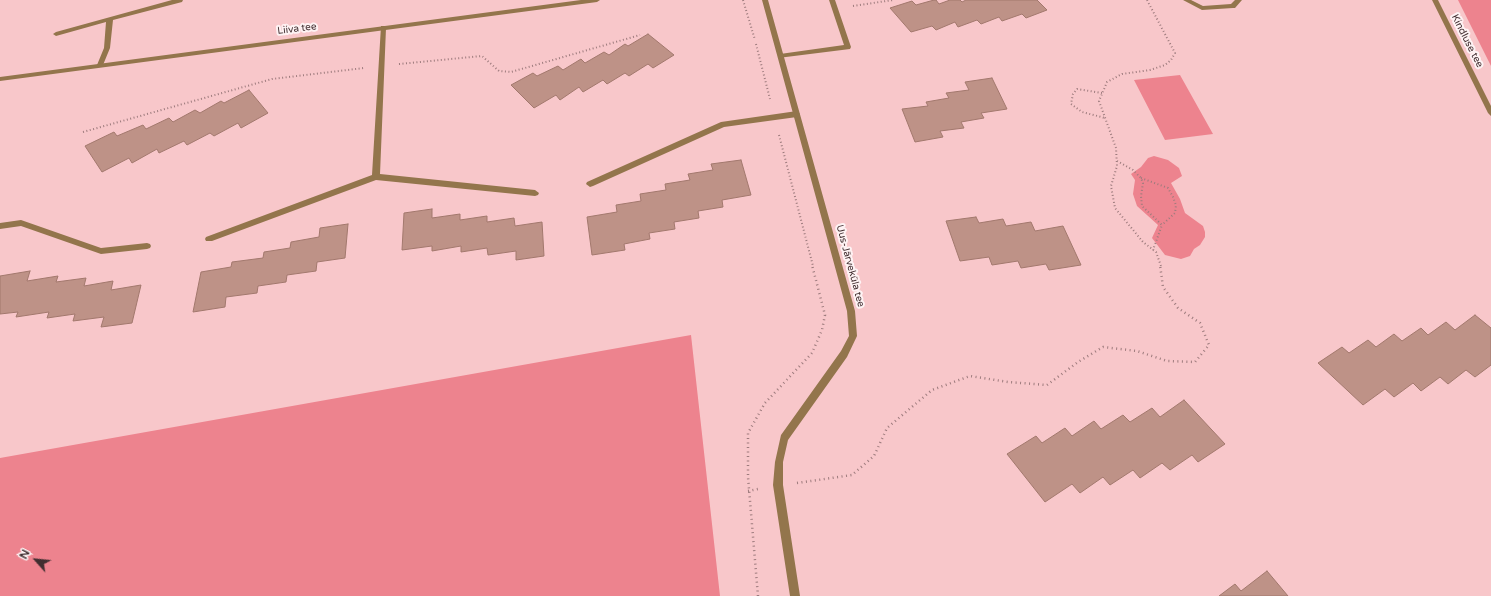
<!DOCTYPE html>
<html>
<head>
<meta charset="utf-8">
<style>
	body { margin:0 }
	#map { position:relative; width:1491px; height:596px; overflow:hidden; background:#f8c7ca; font-family:"Varela Round",sans-serif }
	canvas { display:block }
	.north { position:absolute; left:16px; top:540px; width:40px; height:40px; -webkit-text-stroke:3px #fef3f4; paint-order:stroke; rotate:297deg; font-size:11px; font-weight:700; line-height:16px; text-align:center; color:#412e30 }
	.north::after { content:''; display:block; margin:auto; width:14px; height:18px; background:#412e30; clip-path:polygon(50% 0,100% 100%,50% 72%,0 100%) }
</style>
</head>
<body>
<div id="map">
<canvas width="1491" height="596"></canvas>
<div class="north">N</div>
</div>
<script>
const g = document.querySelector('canvas').getContext('2d');
g.lineJoin = 'round';
function fillPath(path, color) { g.fillStyle = color; g.fill(path, 'evenodd'); }
const shape = rows => new Path2D(rows.map(r => 'M' + r).join(''));
function strokePath(path, color, width, dash) { g.strokeStyle = color; g.lineWidth = width; g.lineCap = dash ? 'butt' : 'round'; g.setLineDash(dash || []); g.stroke(path); }
function write(font, color, halo, rows, align = 'center') {
  g.font = font + ' "Varela Round",sans-serif'; g.lineWidth = 4; g.setLineDash([]); g.textBaseline = 'middle'; g.strokeStyle = halo; g.fillStyle = color; for (const [text, x, y, turn = 0] of rows) {
    g.save(); g.translate(x, y); g.rotate((+turn || 0) * Math.PI / 180); g.textAlign = isNaN(turn) ? turn : align; if (halo) g.strokeText(text, 0, 0); g.fillText(text, 0, 0); g.restore();
  }
}
fillPath(shape([
	[1458,0,1491,0,1491,66],
	[1180,75,1213,134,1165,140,1134,80],
	[1154,156,1168,160,1179,168,1182,176,1171,183,1180,199,1185,213,1203,226,1205,232,1205,237,1200,245,1194,249,1190,256,1181,259,1165,255,1152,238,1158,225,1137,206,1133,194,1135,180,1131,174,1141,167,1148,158],
	[691,335,720,596,0,596,0,458]
]), '#ed838e');
const building = shape([
	[934,0,936,0,939,4,950,0,960,0,962,2,966,0,1037,0,1047,10,1026,18,1022,14,1002,21,999,17,981,24,977,20,958,27,955,22,936,30,932,26,911,32,890,8,912,1,916,5,934,0],
	[648,34,674,55,653,68,648,64,629,76,625,73,607,84,603,80,583,92,579,87,560,100,556,95,534,108,511,85,533,73,537,76,558,66,563,70,581,59,585,63,604,52,609,55,625,44,628,46,648,34],
	[992,78,1007,109,981,113,984,118,961,122,964,128,940,131,943,137,915,142,902,109,928,106,926,102,949,98,946,93,969,90,965,82,992,78],
	[249,90,268,113,241,128,238,123,214,136,210,133,187,145,184,141,159,153,157,149,132,163,129,158,102,172,85,146,114,132,117,136,143,125,146,129,169,118,173,122,195,110,200,113,221,101,224,103,249,90],
	[741,160,751,195,722,200,723,207,698,211,699,218,674,222,675,229,649,233,650,239,624,244,625,250,592,255,587,217,617,212,616,205,641,201,640,194,666,190,665,184,690,180,688,174,713,170,711,164,741,160],
	[432,209,432,218,460,214,460,220,487,216,487,222,514,218,515,226,542,222,544,256,516,260,516,251,488,255,487,248,461,252,461,246,432,251,432,246,402,250,404,213,432,209],
	[976,217,979,223,1003,219,1006,226,1031,222,1035,231,1063,226,1081,265,1049,270,1046,264,1021,268,1018,261,992,265,989,257,960,261,946,221,976,217],
	[348,224,345,258,317,262,316,271,287,275,286,282,258,286,257,293,226,297,225,307,193,312,201,272,231,267,232,262,263,258,264,252,290,248,291,242,319,237,320,228,348,224],
	[30,271,27,281,58,276,56,282,86,278,84,286,113,281,111,290,141,285,132,323,101,327,104,317,73,321,75,314,47,318,49,312,16,317,18,312,0,314,0,276,30,271],
	[1475,315,1491,328,1491,365,1475,377,1466,370,1448,384,1440,377,1421,391,1413,383,1394,397,1385,389,1363,405,1318,363,1342,347,1349,353,1368,340,1376,347,1394,334,1402,341,1421,328,1428,335,1446,322,1455,330,1475,315],
	[1184,400,1225,444,1198,462,1192,455,1170,470,1162,463,1140,478,1133,470,1110,485,1103,477,1080,493,1072,484,1045,502,1007,454,1036,436,1042,443,1065,428,1072,436,1094,421,1101,429,1123,415,1130,422,1152,408,1160,417,1184,400],
	[1267,571,1288,596,1219,596,1235,584,1241,591,1267,571]
]);
fillPath(building, '#be9287');
strokePath(building, '#a2786d', 1);
strokePath(shape([
	[743,0,755,40],
	[1147,0,1175,53,1171,60,1165,65,1150,70,1122,74,1107,82,1099,101,1116,148,1117,166,1111,186,1115,208,1143,242,1156,252,1161,266],
	[853,6,893,0],
	[756,44,770,99],
	[399,64,482,56,499,71,511,72,640,35],
	[1102,93,1077,89,1073,94,1071,104,1082,112,1105,118],
	[83,132,272,79,364,68],
	[779,135,813,266],
	[1117,161,1133,170,1141,178,1143,183,1141,196,1142,206,1162,225,1153,250],
	[1141,178,1168,188,1173,197,1176,205,1175,213,1162,225]
]), '#9d7b7d', 2, [1, 2.5]);
strokePath(shape([
	[797,483,852,475,874,456,887,428,932,390,970,376,1008,382,1047,385,1078,362,1103,347,1137,351,1167,361,1195,362,1209,345,1200,323,1178,308,1163,287,1160,265],
	[748,491,758,489],
	[758,596,748,477,748,433,765,403,812,353,822,330,825,315,812,265]
]), '#9d7b7d', 2.5, [1, 3.5]);
fillPath(shape([
	[172,0,183,0,182,2,113,20,110,48,103,65,100,67,97,65,104,48,106,22,56,36,53,34,56,32,172,0],
	[829,0,835,0,851,47,850,49,778,58,778,54,780,54,844,45,829,0],
	[1183,0,1191,0,1203,6,1231,4,1235,0,1242,0,1235,8,1233,8,1202,10,1183,0],
	[381,26,385,26,386,28,380,174,535,190,539,193,538,195,535,196,376,180,212,241,206,241,205,239,206,237,372,175,381,26],
	[797,111,800,114,797,117,724,127,593,186,590,187,586,184,587,182,721,122,797,111],
	[21,220,101,248,147,243,150,244,151,246,150,248,147,249,101,254,21,226,0,229,0,223,21,220]
]), '#93754c');
fillPath(shape([
	[581,0,600,0,597,2,0,81,0,77,581,0],
	[762,0,768,0,855,311,857,336,847,357,788,440,783,462,783,485,800,596,790,596,773,485,775,462,781,435,841,351,849,336,847,311,762,0],
	[1432,0,1438,0,1491,106,1491,116,1488,113,1432,0]
]), '#93754c');
write('10px', '#412e30', '#fef3f4', [
	["Liiva tee",297,29,-7],
	["Kindluse tee",1467,41,63],
	["Uus-Järveküla tee",850,266,75]
]);
</script>
</body>
</html>
